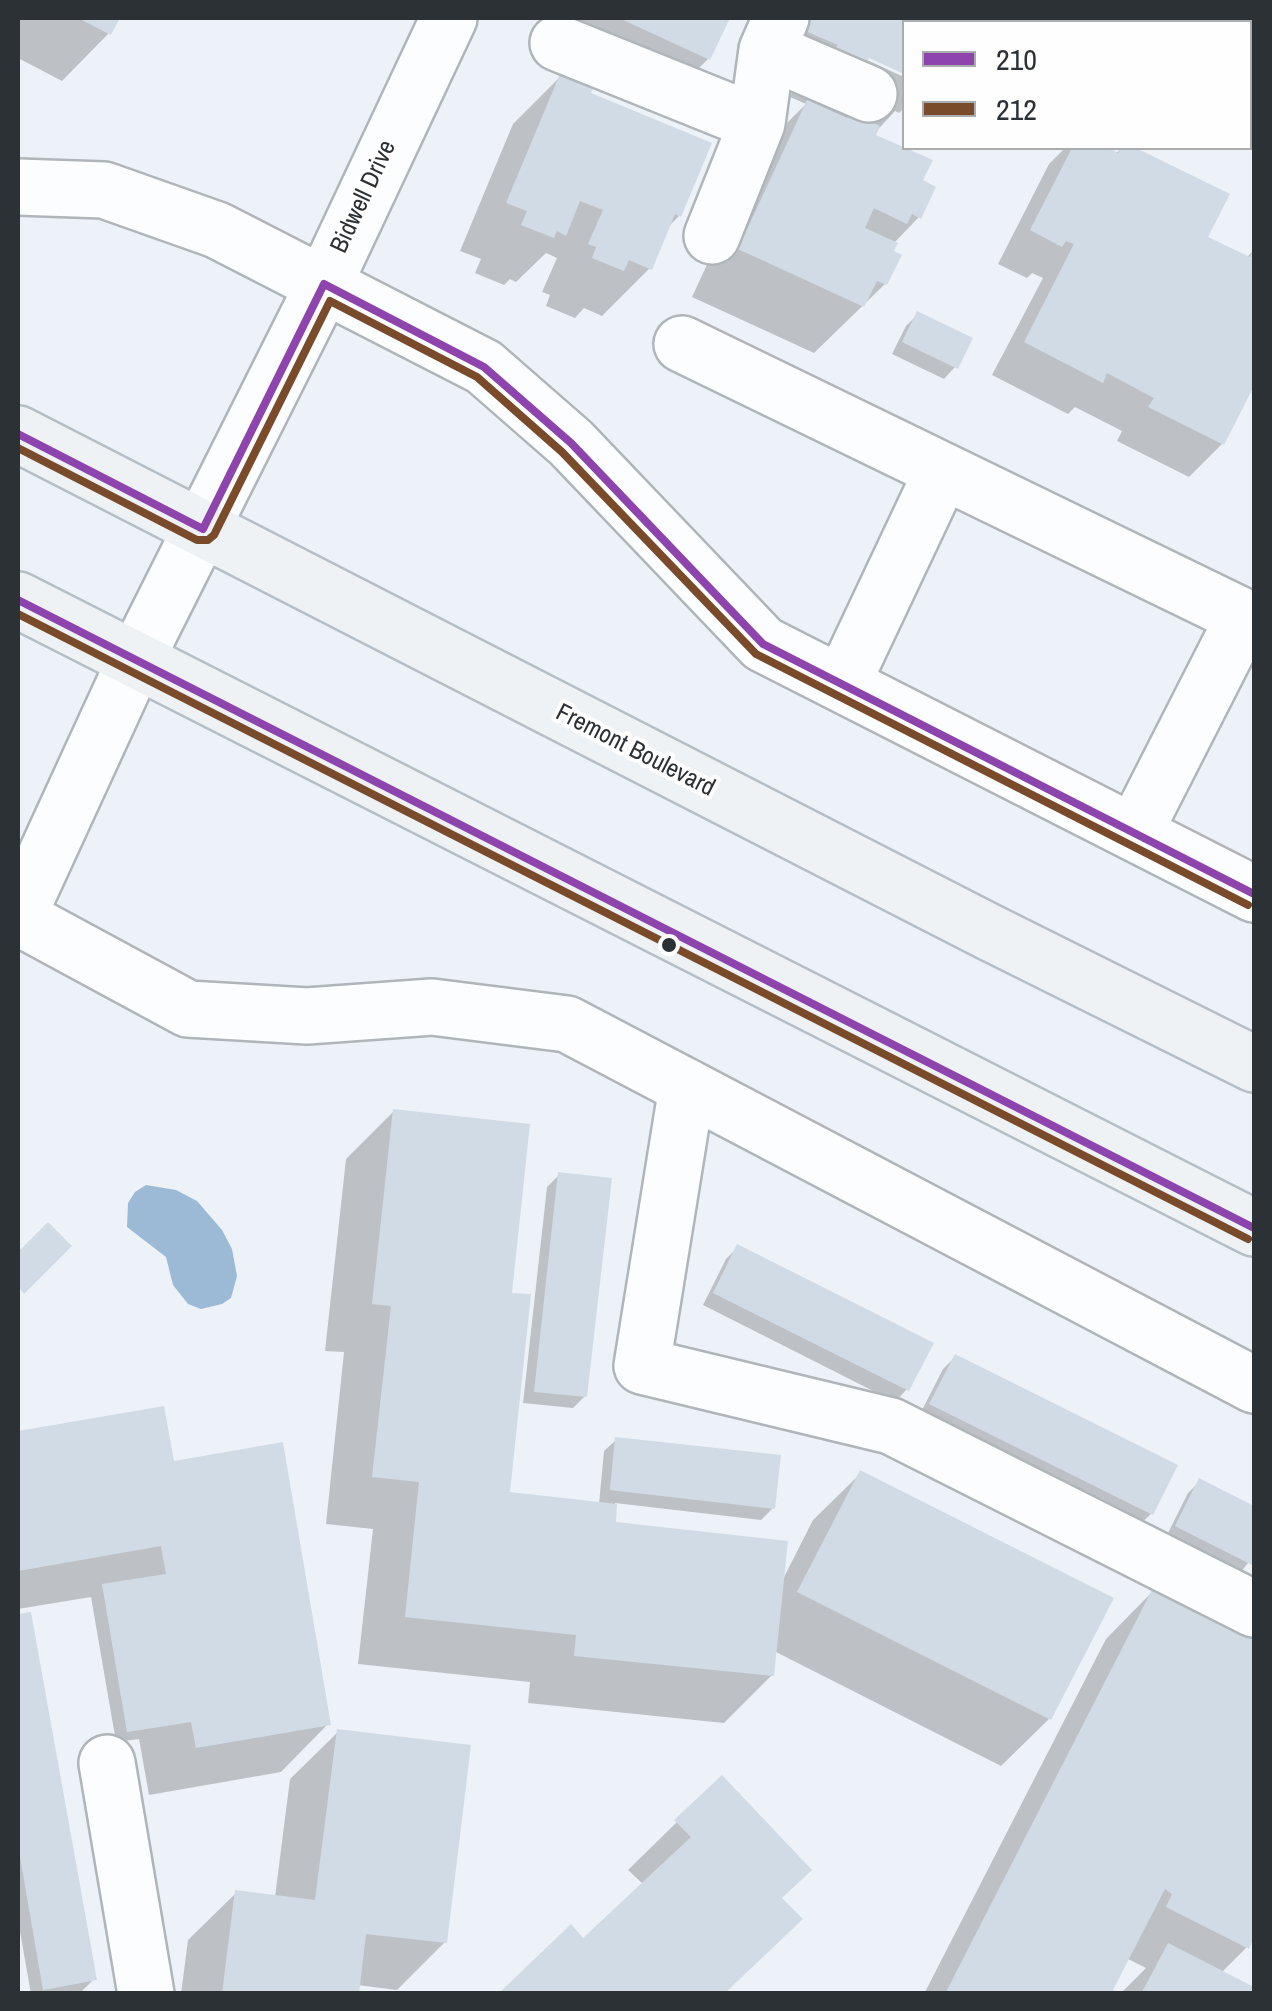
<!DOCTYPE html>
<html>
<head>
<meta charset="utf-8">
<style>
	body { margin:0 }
	#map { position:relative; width:1272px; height:2011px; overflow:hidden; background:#edf2f8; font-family:"Archivo Narrow",sans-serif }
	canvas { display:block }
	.frame { position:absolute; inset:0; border:20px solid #2c3136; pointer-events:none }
	.legend { position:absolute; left:902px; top:20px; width:350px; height:130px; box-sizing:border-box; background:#fefefe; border:2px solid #aaacae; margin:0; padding:12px 18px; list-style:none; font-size:30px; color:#2c3136 }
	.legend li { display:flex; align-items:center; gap:20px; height:50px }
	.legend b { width:50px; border:2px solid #aaacae }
</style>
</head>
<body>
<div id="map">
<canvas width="1272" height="2011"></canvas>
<div class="frame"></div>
<ul class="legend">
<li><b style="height:12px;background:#8e44ad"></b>210</li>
<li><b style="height:12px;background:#7a4b2a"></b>212</li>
</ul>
</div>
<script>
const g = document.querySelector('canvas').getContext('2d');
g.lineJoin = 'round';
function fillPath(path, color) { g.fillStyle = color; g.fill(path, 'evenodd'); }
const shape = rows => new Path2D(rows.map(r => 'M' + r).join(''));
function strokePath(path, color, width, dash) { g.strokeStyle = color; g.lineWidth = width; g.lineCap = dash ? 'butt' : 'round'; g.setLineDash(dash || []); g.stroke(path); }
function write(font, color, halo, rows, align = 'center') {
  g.font = font + ' "Archivo Narrow",sans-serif'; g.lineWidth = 8; g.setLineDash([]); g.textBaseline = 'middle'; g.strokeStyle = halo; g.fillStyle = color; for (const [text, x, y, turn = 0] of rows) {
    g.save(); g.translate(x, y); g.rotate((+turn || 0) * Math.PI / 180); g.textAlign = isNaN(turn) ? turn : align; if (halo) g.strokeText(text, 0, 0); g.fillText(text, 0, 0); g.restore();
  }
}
fillPath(shape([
	[1097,18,1252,18,1253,28,1250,38,1250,22,1098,22],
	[146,1185,176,1190,197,1201,222,1230,232,1249,237,1276,231,1298,222,1304,201,1309,188,1304,173,1285,166,1257,127,1227,128,1203,135,1192]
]), '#9cb9d6');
fillPath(shape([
	[18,18,117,18,109,33,62,81,18,58],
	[555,18,727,18,708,59,660,107],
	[783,18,956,18,953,22,904,22,904,71,858,51,856,55,904,77,904,108,899,113,895,111,872,136,920,182,919,217,893,244,885,284,814,353,692,297,760,150,806,104,790,97,792,93,750,74],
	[560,77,587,94,679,216,666,229,650,268,602,316,584,308,575,318,546,306,550,295,542,292,557,258,546,253,516,282,510,279,504,285,475,273,481,259,460,251,513,124],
	[1065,148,1108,148,1115,154,1122,148,1131,148,1226,195,1205,238,1246,258,1254,250,1254,380,1222,444,1189,477,1117,441,1122,431,1075,407,1068,414,992,375,1043,278,1032,273,1027,278,998,264,1049,164],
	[918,314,955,367,944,379,892,354,906,326],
	[394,1111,509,1295,507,1494,599,1504,604,1451,616,1440,773,1508,761,1520,615,1503,613,1524,782,1581,813,1520,861,1473,1049,1719,1001,1766,774,1651,772,1675,724,1723,528,1703,530,1682,358,1664,373,1529,326,1524,344,1352,325,1351,346,1159],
	[559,1175,585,1396,573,1408,523,1403,547,1187],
	[738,1247,930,1344,906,1390,895,1402,703,1305,726,1259],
	[955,1357,1151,1514,1139,1525,919,1416,943,1369],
	[162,1409,172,1464,328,1724,281,1772,149,1795,139,1739,116,1742,91,1597,18,1609,18,1434],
	[1200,1481,1254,1508,1254,1555,1238,1576,1165,1539,1188,1493],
	[1153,1591,1254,1643,1254,1932,1247,1947,1221,1973,1254,1990,1254,1994,1120,1994,1146,1968,1126,1958,1109,1991,1114,1994,924,1994,1106,1639],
	[29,1615,94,1979,82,1991,69,1994,31,1994,18,1920,18,1617],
	[338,1732,445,1942,397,1990,357,1985,356,1994,181,1994,188,1940,236,1893,275,1897,290,1779],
	[722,1778,780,1899,583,1941,643,1884,628,1870]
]), '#0003');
fillPath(shape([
	[78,18,120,18,111,35],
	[619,18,730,18,710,60],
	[800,18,947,18,959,22,904,22,904,74,869,58,867,63,835,49,838,45,796,27],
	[560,74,593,88,591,93,712,143,681,217,675,214,652,270,629,260,624,271,592,258,596,247,588,244,603,210,580,201,566,236,557,231,554,238,521,225,527,211,506,203],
	[807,100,847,118,850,112,880,126,876,135,933,160,923,180,936,187,921,219,912,214,907,224,874,208,865,228,898,243,894,251,902,255,887,285,877,281,864,307,738,249],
	[1072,148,1109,148,1118,153,1121,148,1136,148,1230,194,1208,237,1250,257,1254,248,1254,386,1224,445,1148,407,1154,398,1107,373,1103,383,1024,342,1074,244,1066,241,1062,247,1030,230],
	[917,311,973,338,958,369,902,342],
	[393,1109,530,1124,512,1293,531,1294,510,1492,617,1504,616,1522,788,1541,774,1676,574,1656,576,1635,405,1617,419,1482,372,1477,391,1306,372,1304],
	[558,1172,612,1178,587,1397,534,1392],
	[48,1222,72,1246,24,1294,18,1287,18,1252],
	[737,1244,934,1343,909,1391,713,1293],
	[955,1354,1178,1465,1153,1515,929,1404],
	[164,1406,174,1461,283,1442,331,1725,196,1748,191,1722,127,1732,102,1584,166,1574,161,1546,18,1571,18,1431],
	[615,1437,781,1455,775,1509,610,1490],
	[860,1470,1114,1598,1051,1720,797,1592],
	[1199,1478,1254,1506,1252,1565,1175,1526],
	[1153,1588,1254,1640,1254,1937,1249,1949,1166,1907,1172,1894,1165,1889,1113,1990,1120,1994,945,1994],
	[31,1612,97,1980,43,1990,18,1845,18,1614],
	[337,1729,471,1745,447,1943,366,1934,359,1994,222,1994,235,1890,315,1900],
	[722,1775,812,1870,782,1898,803,1919,724,1994,498,1994,571,1924,583,1938,691,1837,674,1820],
	[1168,1943,1254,1987,1254,1994,1141,1994]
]), '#d1dbe5');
const minor = shape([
	[558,43,757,123],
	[767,50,869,94],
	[18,187,104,190,217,230,484,367,571,443,763,644,1254,894],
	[712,236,757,123,767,50,781,18],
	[682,344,1244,617,1134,833],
	[842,684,942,472],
	[18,916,136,659,324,284,449,18],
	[18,917,188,1009,307,1016,432,1007,567,1024,1254,1385],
	[687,1087,642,1366,891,1426,1254,1609],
	[107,1763,146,1994]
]);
const major = shape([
	[18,434,989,932,1254,1064],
	[18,600,1254,1228]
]);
strokePath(minor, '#b0b5ba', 60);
strokePath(major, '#b6bec6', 60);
strokePath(minor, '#fcfdfe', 55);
strokePath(major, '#eef2f5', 55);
strokePath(shape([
	[18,434,203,529,324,284,484,367,571,443,763,644,1254,894],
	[18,600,1254,1228]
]), '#8e44ad', 8);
strokePath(shape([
	[18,448,197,540,208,540,214,535,330,301,477,377,562,452,756,654,1248,905],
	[18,614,1248,1239]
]), '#7a4b2a', 8);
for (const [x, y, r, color] of [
	[669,945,9,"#2c3136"]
]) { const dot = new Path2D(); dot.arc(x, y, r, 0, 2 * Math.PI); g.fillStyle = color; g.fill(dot); strokePath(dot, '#fefefe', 4); }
write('25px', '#2c3136', '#fefefe', [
	["Bidwell Drive",364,197,-65],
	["Fremont Boulevard",635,751,27]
]);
</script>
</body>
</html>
